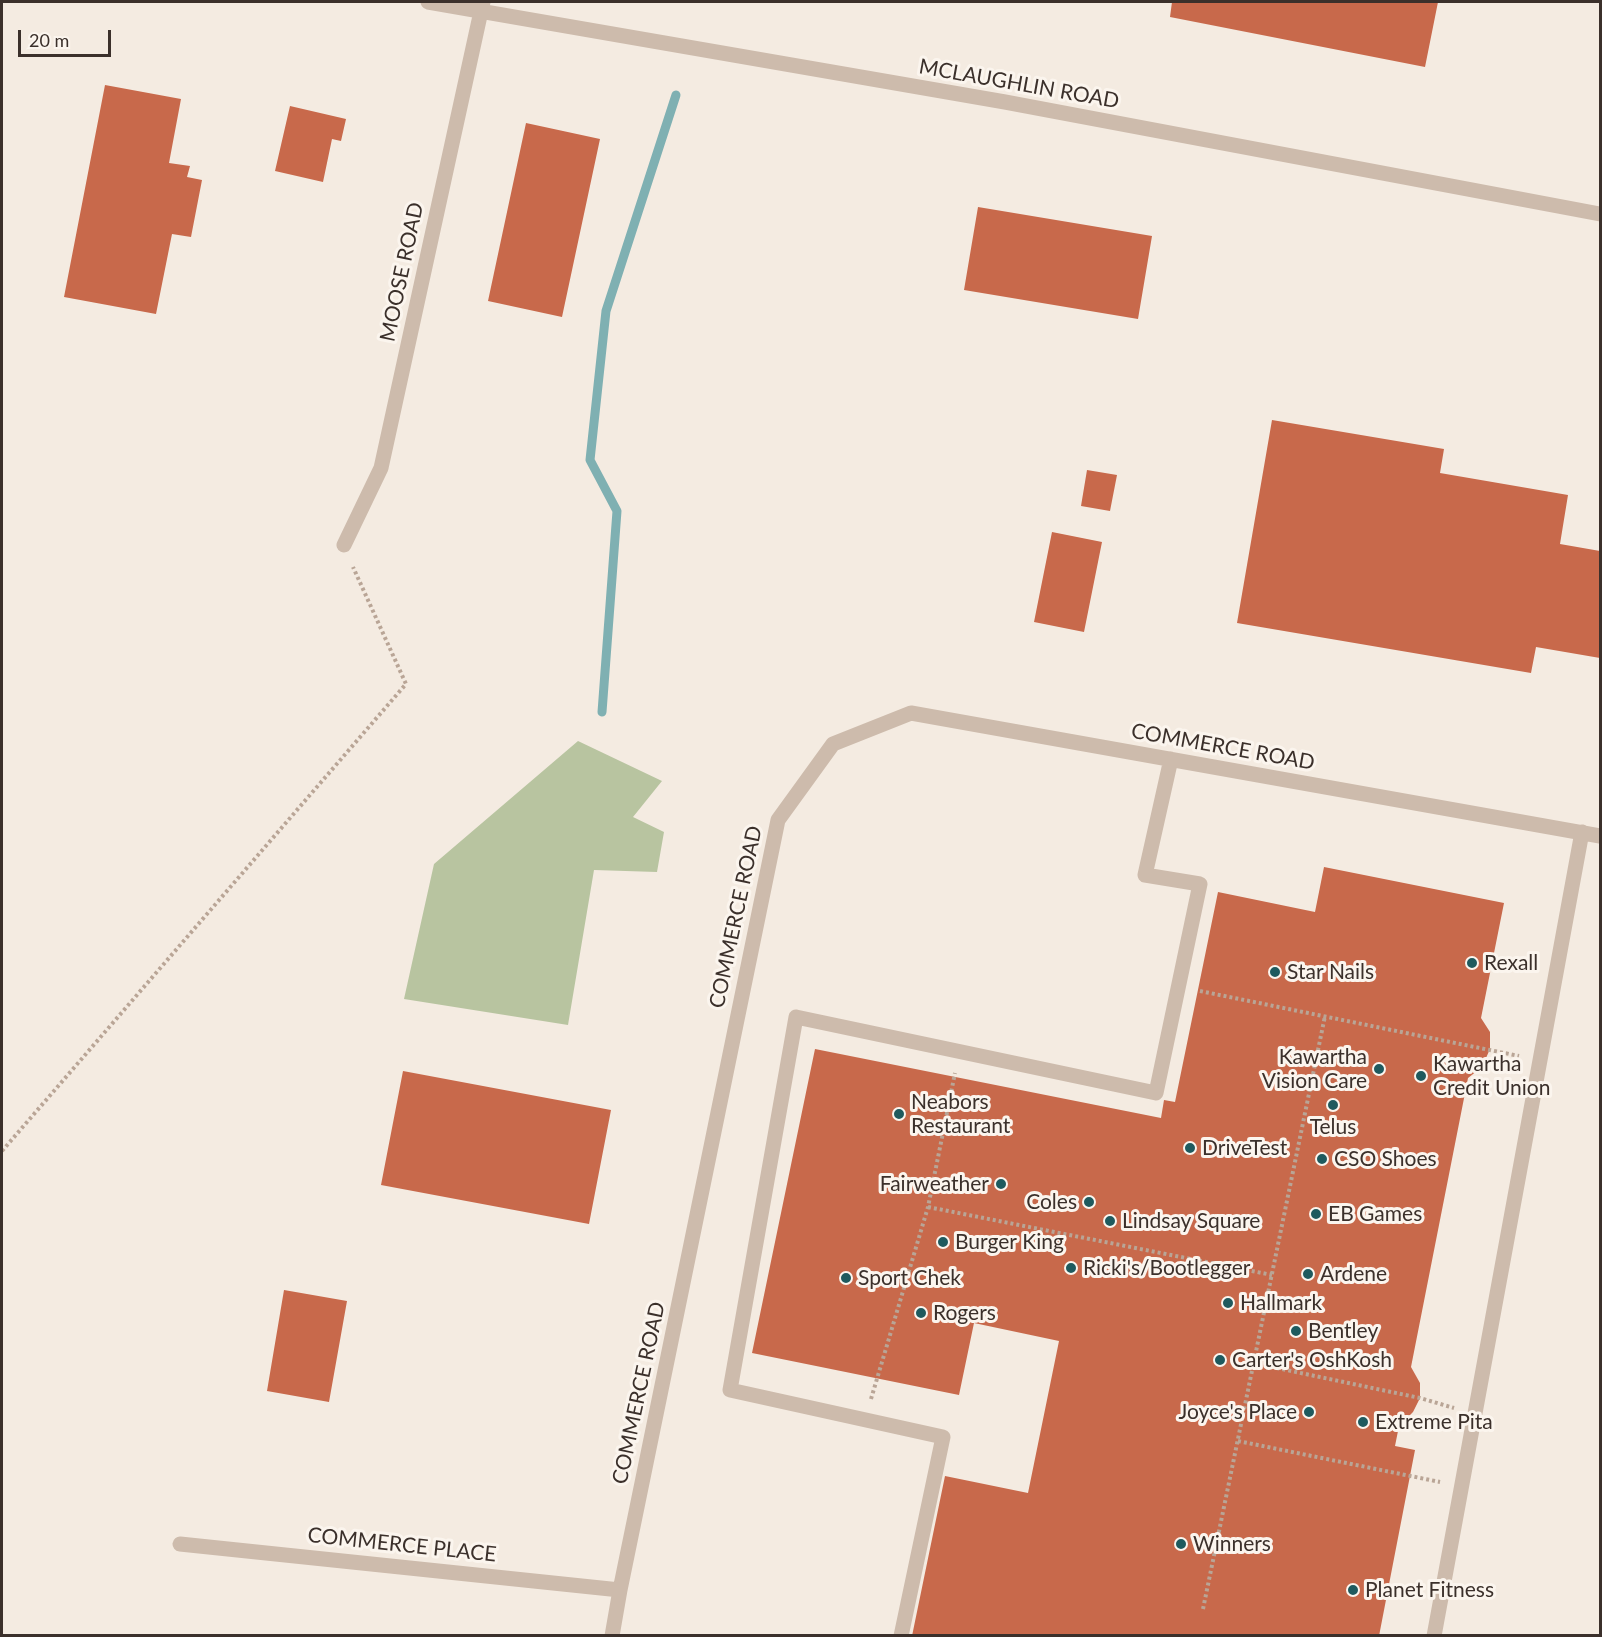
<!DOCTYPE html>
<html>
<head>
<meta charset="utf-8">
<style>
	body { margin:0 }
	#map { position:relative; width:1602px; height:1637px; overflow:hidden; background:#f4ebe1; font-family:Lato,sans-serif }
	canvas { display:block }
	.frame { position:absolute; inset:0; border:3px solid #3b302b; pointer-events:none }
	.scale { position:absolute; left:18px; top:30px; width:93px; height:27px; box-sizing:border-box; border:3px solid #3b302b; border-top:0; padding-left:8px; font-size:18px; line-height:21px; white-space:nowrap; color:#3b302b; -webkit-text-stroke:4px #fbf5ee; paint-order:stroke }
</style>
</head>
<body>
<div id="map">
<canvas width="1602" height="1637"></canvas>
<div class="frame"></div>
<div class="scale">20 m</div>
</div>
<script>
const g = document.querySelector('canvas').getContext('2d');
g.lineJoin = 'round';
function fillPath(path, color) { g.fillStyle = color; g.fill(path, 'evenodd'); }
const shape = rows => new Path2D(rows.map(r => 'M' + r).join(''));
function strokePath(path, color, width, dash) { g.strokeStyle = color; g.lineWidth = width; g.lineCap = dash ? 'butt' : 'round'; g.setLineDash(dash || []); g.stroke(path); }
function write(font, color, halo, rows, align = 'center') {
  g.font = font + ' Lato,sans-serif'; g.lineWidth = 6; g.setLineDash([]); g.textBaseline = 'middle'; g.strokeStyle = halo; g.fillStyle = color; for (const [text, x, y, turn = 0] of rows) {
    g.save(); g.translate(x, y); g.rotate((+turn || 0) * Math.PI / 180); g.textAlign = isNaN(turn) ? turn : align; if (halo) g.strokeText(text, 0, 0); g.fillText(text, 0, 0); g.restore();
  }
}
fillPath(shape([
	[578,741,662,781,633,817,664,832,657,872,594,870,568,1025,404,999,434,864]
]), '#b8c4a0');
strokePath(shape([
	[602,712,617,511,590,460,606,311,676,95]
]), '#7fb0b2', 9);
fillPath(shape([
	[1172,2,1438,2,1425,67,1170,17],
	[105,85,181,99,169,163,190,166,187,177,202,180,191,237,172,234,156,314,64,297],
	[290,106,346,119,341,141,332,139,323,182,275,171],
	[526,123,600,139,562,317,488,301],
	[978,207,1152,236,1138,319,964,290],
	[1272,420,1444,449,1440,473,1568,495,1560,544,1600,551,1600,658,1536,647,1531,673,1237,623],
	[1087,470,1117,475,1110,511,1081,506],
	[1052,532,1102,542,1084,632,1034,622],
	[1324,867,1504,903,1481,1018,1490,1032,1490,1049,1482,1067,1468,1078,1411,1367,1420,1383,1420,1398,1413,1412,1399,1426,1395,1446,1415,1450,1379,1636,912,1636,945,1476,1028,1493,1059,1341,974,1323,959,1395,752,1353,815,1049,1161,1118,1164,1100,1175,1102,1218,892,1315,912],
	[403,1071,611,1110,589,1224,381,1185],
	[284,1290,347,1301,329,1402,267,1391]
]), '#c8694b');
strokePath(shape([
	[1200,991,1519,1056],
	[2,1151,406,684,353,567],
	[928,1207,1272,1275],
	[1253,1363,1420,1398,1454,1408],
	[871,1399,928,1207,955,1073],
	[1238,1441,1440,1482],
	[1203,1609,1325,1016]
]), '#b9a596', 4, [3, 3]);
strokePath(shape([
	[428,2,1005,102,1600,214],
	[344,545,381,468,483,2],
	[180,1544,620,1590],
	[612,1636,620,1590,778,820,833,744,911,713,1600,836],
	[901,1636,943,1437,730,1390,796,1017,1156,1093,1200,884,1145,875,1171,759],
	[1434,1636,1582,832]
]), '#cdbbac', 15);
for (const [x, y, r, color] of [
	[1472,963,6,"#1f5a5e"],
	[1275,972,6,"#1f5a5e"],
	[1379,1069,6,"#1f5a5e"],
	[1421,1076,6,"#1f5a5e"],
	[1333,1105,6,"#1f5a5e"],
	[899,1114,6,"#1f5a5e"],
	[1190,1148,6,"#1f5a5e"],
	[1322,1159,6,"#1f5a5e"],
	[1001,1184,6,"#1f5a5e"],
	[1089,1202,6,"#1f5a5e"],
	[1316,1214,6,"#1f5a5e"],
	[1110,1221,6,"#1f5a5e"],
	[943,1242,6,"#1f5a5e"],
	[1071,1268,6,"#1f5a5e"],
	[1308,1274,6,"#1f5a5e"],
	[846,1278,6,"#1f5a5e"],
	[1228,1303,6,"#1f5a5e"],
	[921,1313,6,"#1f5a5e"],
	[1296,1331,6,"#1f5a5e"],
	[1220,1360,6,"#1f5a5e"],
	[1309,1412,6,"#1f5a5e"],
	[1363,1422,6,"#1f5a5e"],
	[1181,1544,6,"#1f5a5e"],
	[1353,1590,6,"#1f5a5e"]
]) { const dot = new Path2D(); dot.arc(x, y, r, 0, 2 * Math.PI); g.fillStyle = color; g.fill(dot); strokePath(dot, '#fbf5ee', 2); }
write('21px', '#3b302b', '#fbf5ee', [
	["MCLAUGHLIN ROAD",1019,84,10],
	["MOOSE ROAD",402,272,-78],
	["COMMERCE ROAD",1223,747,10],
	["COMMERCE ROAD",736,917,-78],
	["COMMERCE ROAD",639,1393,-78],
	["COMMERCE PLACE",402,1545,6]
]);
write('21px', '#3b302b', '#fbf5ee', [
	["Rexall",1484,963],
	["Star Nails",1287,972],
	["Kawartha",1367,1057,"right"],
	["Vision Care",1367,1081,"right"],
	["Kawartha",1433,1064],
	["Credit Union",1433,1088],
	["Neabors",911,1102],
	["Restaurant",911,1126],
	["Telus",1333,1127,"center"],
	["DriveTest",1202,1148],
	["CSO Shoes",1334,1159],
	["Fairweather",989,1184,"right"],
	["Coles",1077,1202,"right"],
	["EB Games",1328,1214],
	["Lindsay Square",1122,1221],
	["Burger King",955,1242],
	["Ricki's/Bootlegger",1083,1268],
	["Ardene",1320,1274],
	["Sport Chek",858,1278],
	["Hallmark",1240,1303],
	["Rogers",933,1313],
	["Bentley",1308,1331],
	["Carter's OshKosh",1232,1360],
	["Joyce's Place",1297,1412,"right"],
	["Extreme Pita",1375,1422],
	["Winners",1193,1544],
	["Planet Fitness",1365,1590]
], 'left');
</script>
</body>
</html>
